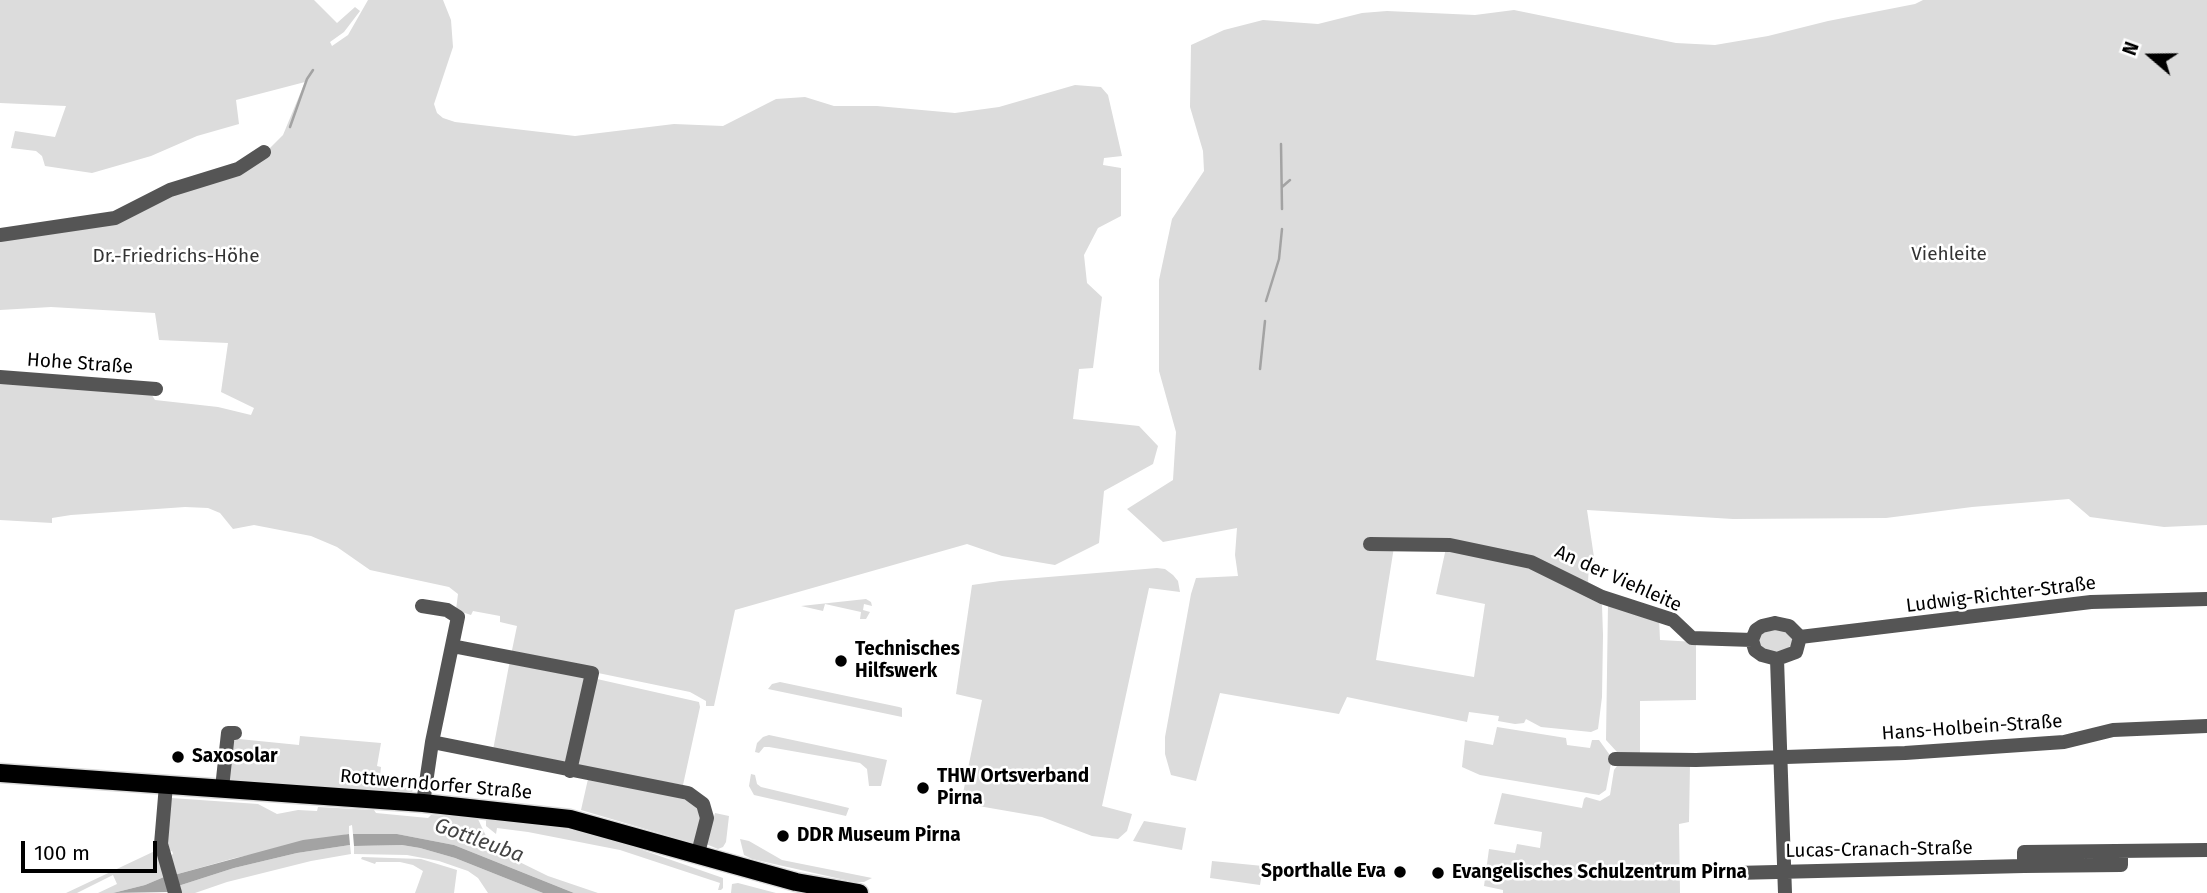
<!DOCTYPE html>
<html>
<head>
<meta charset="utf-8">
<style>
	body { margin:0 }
	#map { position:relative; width:2207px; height:893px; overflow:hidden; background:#fff; font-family:"Fira Sans",sans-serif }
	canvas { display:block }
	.north { position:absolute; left:2116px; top:21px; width:70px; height:70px; -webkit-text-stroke:5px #fff; paint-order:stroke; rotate:290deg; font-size:19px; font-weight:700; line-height:28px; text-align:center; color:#000 }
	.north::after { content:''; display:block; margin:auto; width:24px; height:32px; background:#000; clip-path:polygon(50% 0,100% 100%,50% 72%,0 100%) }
	.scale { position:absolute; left:21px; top:841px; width:136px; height:32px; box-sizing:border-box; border:4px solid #000; border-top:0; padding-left:9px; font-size:21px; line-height:24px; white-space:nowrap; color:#000; -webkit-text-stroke:5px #fff; paint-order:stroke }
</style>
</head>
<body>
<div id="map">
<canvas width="2207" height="893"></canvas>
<div class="north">N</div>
<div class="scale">100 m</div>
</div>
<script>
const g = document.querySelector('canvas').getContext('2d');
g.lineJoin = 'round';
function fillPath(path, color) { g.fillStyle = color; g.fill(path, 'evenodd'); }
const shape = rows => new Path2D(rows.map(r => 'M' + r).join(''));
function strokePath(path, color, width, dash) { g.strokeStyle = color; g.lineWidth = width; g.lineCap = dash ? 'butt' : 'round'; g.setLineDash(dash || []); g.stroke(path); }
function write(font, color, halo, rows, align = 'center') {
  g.font = font + ' "Fira Sans",sans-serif'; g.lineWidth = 5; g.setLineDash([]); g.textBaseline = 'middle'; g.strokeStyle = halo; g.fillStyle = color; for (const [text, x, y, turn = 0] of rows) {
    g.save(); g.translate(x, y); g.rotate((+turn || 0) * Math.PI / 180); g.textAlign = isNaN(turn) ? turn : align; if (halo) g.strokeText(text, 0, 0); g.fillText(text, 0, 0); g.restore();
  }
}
fillPath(shape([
	[0,0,314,0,337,23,355,7,360,11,344,32,330,42,332,46,348,35,368,0,443,0,451,20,453,47,434,104,437,113,443,118,455,122,575,136,674,124,723,126,776,99,805,97,834,106,877,106,955,113,999,107,1075,85,1101,87,1108,95,1122,156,1104,158,1103,165,1121,168,1121,216,1098,228,1084,255,1087,283,1102,297,1093,368,1079,369,1073,419,1139,426,1158,446,1153,464,1104,491,1099,543,1055,565,1002,556,967,544,735,610,714,706,706,706,706,701,690,692,511,655,517,626,500,622,500,616,473,611,471,615,456,610,458,594,449,587,370,570,337,547,311,536,254,525,233,529,220,513,208,508,185,507,71,515,52,518,52,523,0,520,0,382,150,392,155,400,218,407,251,415,254,408,221,392,228,343,159,340,155,313,51,307,0,310,0,237,116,220,265,153,283,135,305,82,236,100,239,124,197,136,151,156,92,173,45,166,42,156,36,151,11,148,15,131,55,137,66,106,0,103],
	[1923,0,2207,0,2207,525,2164,527,2090,517,2069,499,1972,507,1886,518,1733,519,1587,510,1595,564,1589,564,1588,582,1599,588,1600,592,1553,568,1513,554,1447,543,1366,542,1366,545,1394,547,1376,660,1474,677,1485,604,1436,594,1446,548,1530,565,1579,586,1598,598,1602,605,1603,635,1602,697,1598,729,1591,732,1541,727,1526,719,1524,723,1515,724,1498,721,1499,716,1469,712,1467,722,1347,697,1339,714,1220,693,1196,781,1171,775,1165,754,1165,737,1191,594,1196,578,1238,576,1235,555,1237,528,1163,542,1127,509,1173,480,1176,432,1159,371,1159,280,1172,219,1204,171,1203,151,1190,107,1191,45,1224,30,1263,20,1318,24,1362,13,1387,11,1475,15,1514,10,1676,43,1715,45,1768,36,1828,21,1915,4],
	[1157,568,1165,569,1173,575,1178,581,1180,592,1149,588,1102,806,1132,814,1127,831,1118,839,1092,836,1042,817,961,803,982,700,956,694,972,585,1000,581],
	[866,599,871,602,872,606,864,604,863,610,870,612,866,619,860,619,861,612,825,604,823,611,801,606],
	[1608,604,1659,617,1660,640,1696,642,1696,700,1640,701,1640,757,1617,752,1606,740],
	[1782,626,1797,641,1779,655,1758,649,1756,636],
	[510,660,585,677,569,766,493,750],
	[597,679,699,702,700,707,683,785,574,767],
	[780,682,899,707,902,708,902,717,768,689,772,684],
	[1497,727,1566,738,1567,745,1590,748,1592,740,1599,740,1612,758,1606,790,1599,795,1480,775,1462,767,1465,740,1493,745],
	[769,735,887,760,881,786,869,786,867,769,860,763,769,747,764,747,759,753,755,752,757,743,763,737],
	[300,736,381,743,377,766,381,767,379,786,403,789,408,787,411,778,417,780,415,788,411,793,229,780,233,741,239,739,299,745],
	[1690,764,1689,822,1679,824,1680,893,1503,893,1503,890,1484,886,1489,849,1515,853,1517,844,1540,848,1542,832,1494,824,1502,793,1582,808,1584,799,1586,797,1600,801,1610,795,1614,770,1617,766],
	[751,774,755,775,757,784,761,787,849,808,846,816,754,795,749,786],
	[588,779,694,800,702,816,696,844,581,810],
	[171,798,258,804,277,814,298,810,317,811,318,807,374,810,376,813,428,818,431,815,477,817,486,836,485,840,495,843,493,849,548,876,598,893,574,893,454,845,397,834,353,834,352,825,349,826,349,834,235,858,174,875,169,856,173,854,172,851,166,853],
	[715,813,729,816,726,842,723,847,718,849,706,844],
	[486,819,567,829,605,837,723,878,723,888,721,890,718,890,720,883,620,850,528,832,497,828,496,834,486,826],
	[1144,821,1186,828,1182,850,1133,841],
	[740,839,749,841,782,860,872,878,864,882,854,882,752,859,744,855],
	[350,845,351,854,311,861,227,882,195,893,180,893,178,886,234,868,297,853],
	[402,845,420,848,455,858,543,893,488,893,478,878,468,871,439,861,407,855,354,854,354,846],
	[157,850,164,877,145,885,113,893,98,893,117,884,113,875,77,893,66,893],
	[362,857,421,859,457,870,454,893,415,893,423,871,413,865,400,862,376,862,375,864,361,859],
	[1212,861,1263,866,1260,885,1210,878],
	[738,883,776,893,731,893,732,884]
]), '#dcdcdc');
fillPath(shape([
	[349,834,350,845,297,853,234,868,178,886,174,875,303,840],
	[353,834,397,834,454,845,574,893,543,893,455,858,420,848,402,845,354,846],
	[164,877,169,892,113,893,145,885]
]), '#a3a3a3');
strokePath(shape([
	[290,127,307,79,313,70],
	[1281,144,1282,209],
	[1282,187,1290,180],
	[1266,301,1279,259,1282,229],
	[1260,369,1265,321]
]), '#a3a3a3', 2.5);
const major = shape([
	[0,773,423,803,570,819,796,882,859,893]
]);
strokePath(major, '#dbdbdb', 21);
strokePath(shape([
	[0,235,115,218,170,190,238,169,264,152],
	[0,377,156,389],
	[1370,544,1450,545,1531,562,1602,597,1673,620,1692,638,1752,640],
	[422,606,447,610,458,617,432,742,423,803],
	[1775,623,1789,626,1800,637,1796,652,1777,659,1762,655,1755,650,1752,640,1756,630,1762,626,1775,623],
	[1800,637,2091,602,2207,599],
	[452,646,592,673,570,771],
	[1777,659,1785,893],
	[432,742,688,793,703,804,707,818,698,853],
	[1615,759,1696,760,1905,753,2064,742,2113,730,2207,726],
	[166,785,161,844,175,893],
	[222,788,228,733,235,733],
	[2024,866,2121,865,2121,853],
	[1735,873,2024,866,2024,852,2207,850]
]), '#555', 14);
strokePath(major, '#000', 18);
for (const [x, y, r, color] of [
	[841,661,7,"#000"],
	[178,757,7,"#000"],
	[923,788,7,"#000"],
	[783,836,7,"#000"],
	[1400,872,7,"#000"],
	[1438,873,7,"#000"]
]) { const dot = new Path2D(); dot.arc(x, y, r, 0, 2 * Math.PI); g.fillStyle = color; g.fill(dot); strokePath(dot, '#fff', 2.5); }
write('19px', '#333', '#fff', [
	["Viehleite",1949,255],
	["Dr.-Friedrichs-Höhe",176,257]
]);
write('19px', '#000', '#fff', [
	["Hohe Straße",80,364,4],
	["An der Viehleite",1618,579,24],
	["Ludwig-Richter-Straße",2001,595,-7],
	["Hans-Holbein-Straße",1972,728,-4],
	["Rottwerndorfer Straße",436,785,5],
	["Lucas-Cranach-Straße",1879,850,-1]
]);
write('bold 19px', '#000', '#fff', [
	["Technisches",855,650],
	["Hilfswerk",855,672],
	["Saxosolar",192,757],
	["THW Ortsverband",937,777],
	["Pirna",937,799],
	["DDR Museum Pirna",797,836],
	["Sporthalle Eva",1386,872,"right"],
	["Evangelisches Schulzentrum Pirna",1452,873]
], 'left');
write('italic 21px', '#444', '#fff', [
	["Gottleuba",479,841,20]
]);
</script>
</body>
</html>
